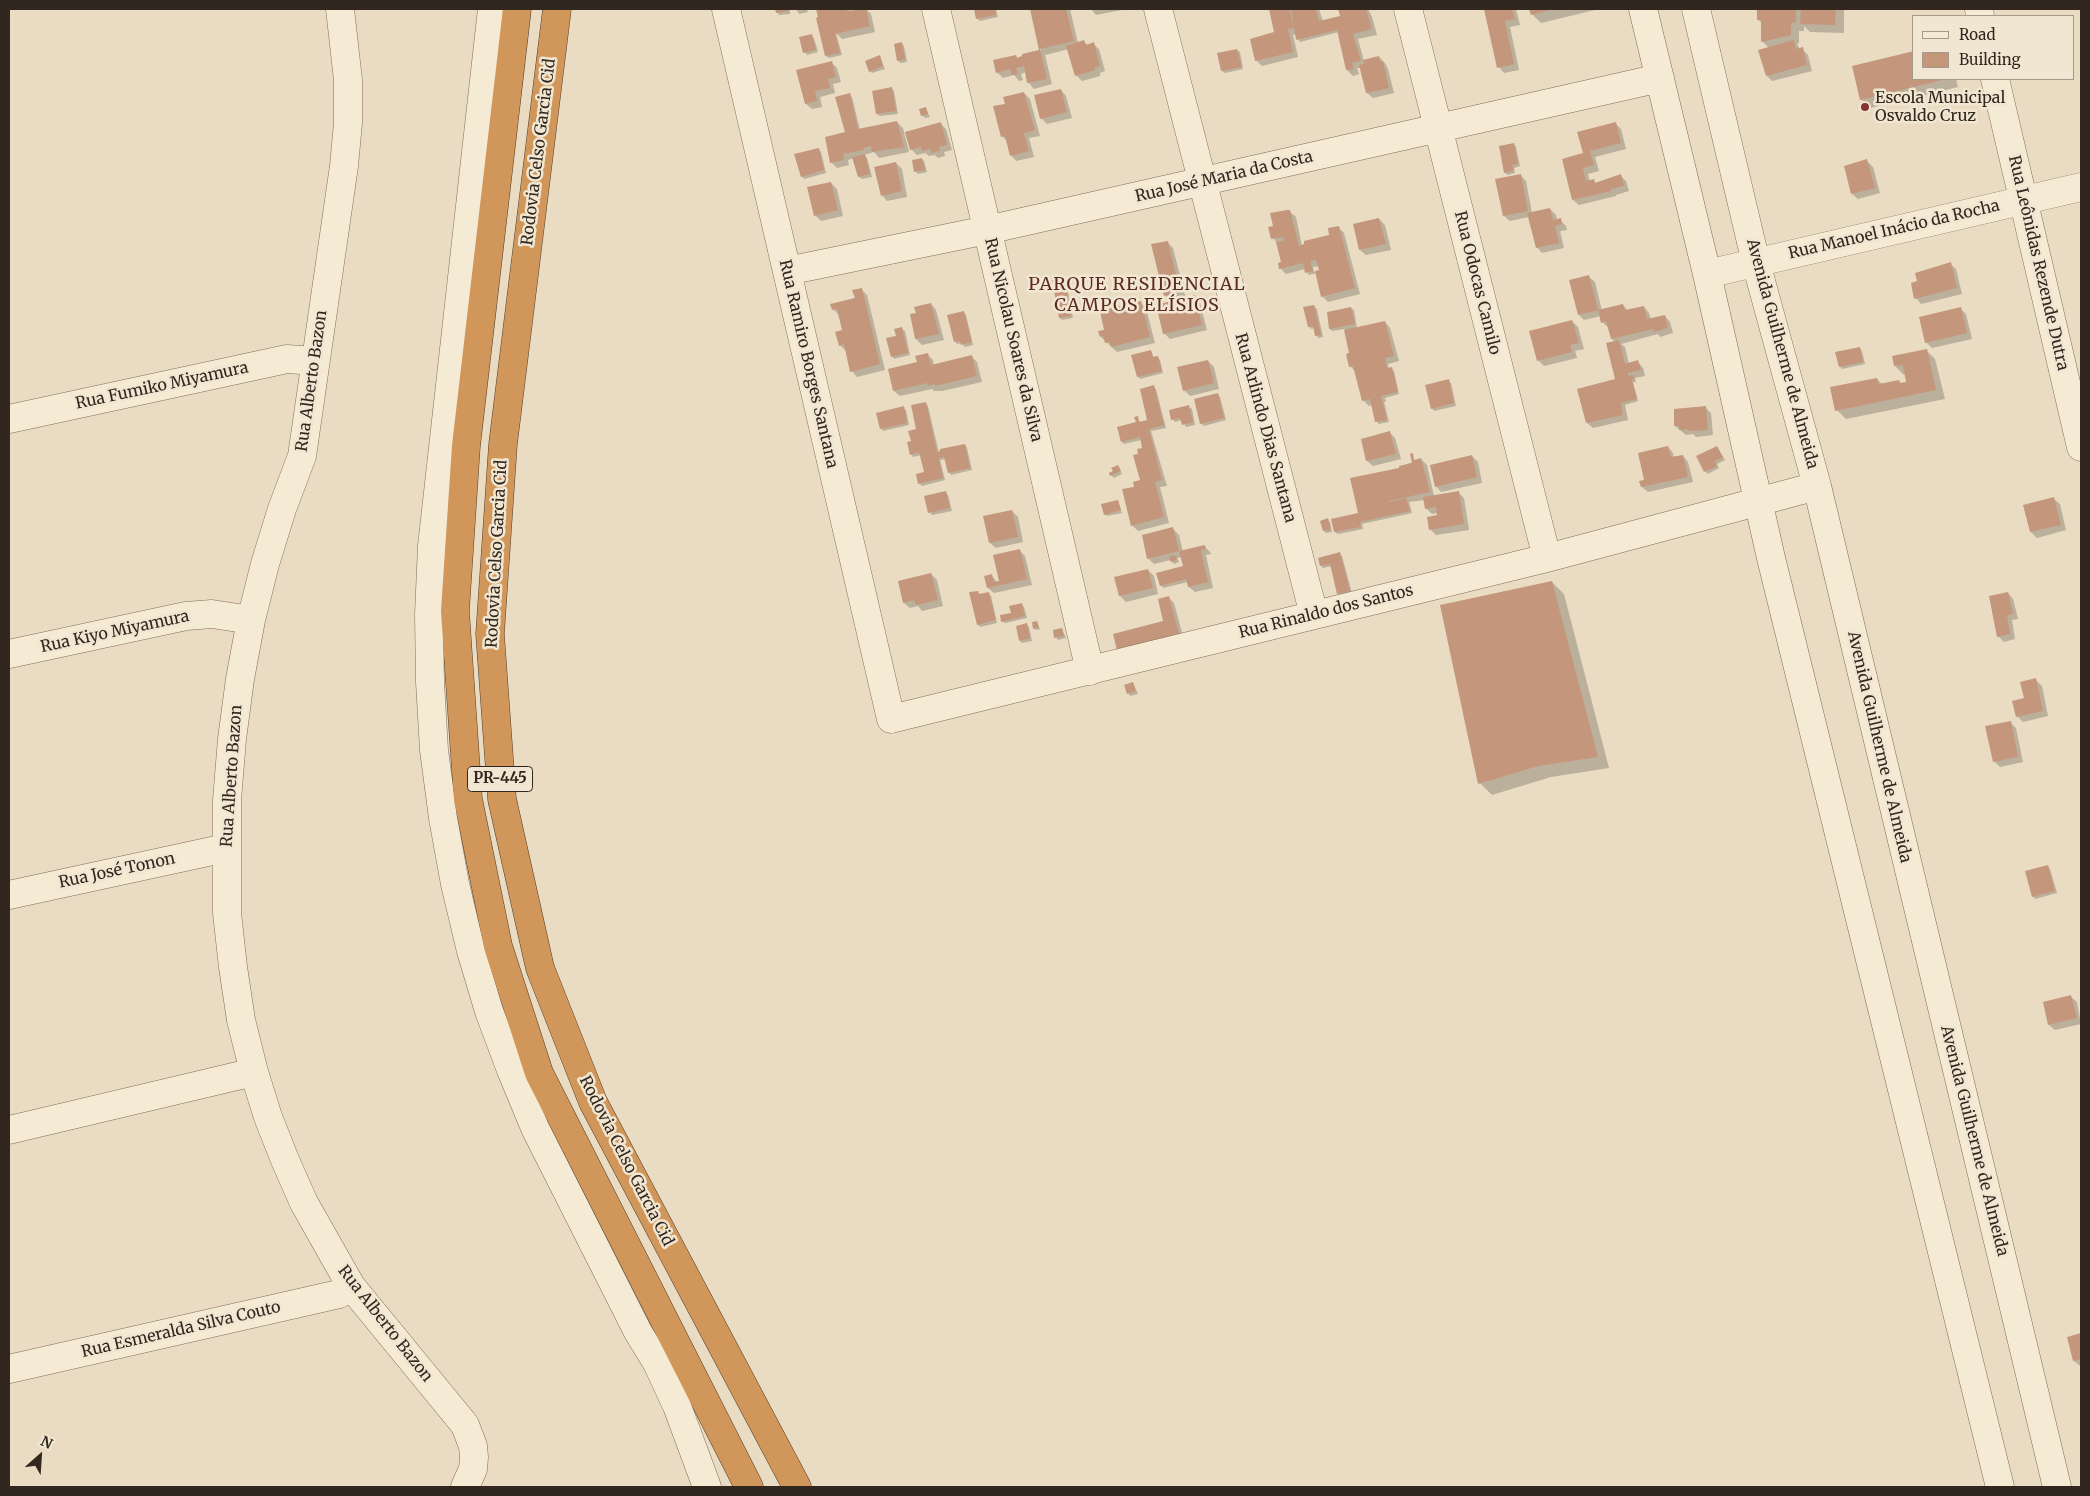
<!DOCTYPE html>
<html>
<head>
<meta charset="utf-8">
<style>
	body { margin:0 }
	#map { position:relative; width:2090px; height:1496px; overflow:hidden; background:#e9dcc2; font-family:Merriweather,serif }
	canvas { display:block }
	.frame { position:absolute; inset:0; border:10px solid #32271e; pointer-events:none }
	.legend { position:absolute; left:1912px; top:15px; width:162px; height:65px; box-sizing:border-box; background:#f1e6d1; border:1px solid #a59a89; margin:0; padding:6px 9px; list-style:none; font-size:15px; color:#32271e }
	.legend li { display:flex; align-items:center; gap:10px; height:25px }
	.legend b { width:25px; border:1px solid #a59a89 }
	.north { position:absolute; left:15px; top:1431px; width:50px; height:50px; -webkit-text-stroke:4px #f1e6d1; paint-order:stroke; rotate:26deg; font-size:14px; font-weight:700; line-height:20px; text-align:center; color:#32271e }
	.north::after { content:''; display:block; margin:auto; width:18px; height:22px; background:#32271e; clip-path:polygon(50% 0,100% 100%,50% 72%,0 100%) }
</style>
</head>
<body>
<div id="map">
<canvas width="2090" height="1496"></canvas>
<div class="frame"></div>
<ul class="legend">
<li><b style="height:6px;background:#f5ead4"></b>Road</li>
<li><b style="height:14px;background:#c4967c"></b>Building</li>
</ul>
<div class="north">N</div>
</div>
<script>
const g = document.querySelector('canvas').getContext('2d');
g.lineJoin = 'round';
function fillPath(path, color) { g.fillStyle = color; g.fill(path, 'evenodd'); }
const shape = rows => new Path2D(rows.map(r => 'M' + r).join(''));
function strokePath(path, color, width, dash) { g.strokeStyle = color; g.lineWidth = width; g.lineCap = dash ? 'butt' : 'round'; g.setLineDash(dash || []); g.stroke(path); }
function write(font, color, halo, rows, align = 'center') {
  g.font = font + ' Merriweather,serif'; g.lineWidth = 5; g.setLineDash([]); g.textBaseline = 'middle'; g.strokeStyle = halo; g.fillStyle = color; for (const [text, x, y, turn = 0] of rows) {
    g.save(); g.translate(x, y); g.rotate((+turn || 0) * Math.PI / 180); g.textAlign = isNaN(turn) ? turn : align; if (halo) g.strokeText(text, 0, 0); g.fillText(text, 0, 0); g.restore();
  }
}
fillPath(shape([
	[776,9,790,9,790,14,779,15],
	[796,9,807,9,808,12,799,14],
	[818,9,849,9,850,12,866,9,871,14,875,32,842,39,836,33,842,55,829,58,826,56],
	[976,9,996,9,998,17,980,21,977,18],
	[1036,9,1070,9,1078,43,1084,42,1088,45,1093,44,1099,49,1105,71,1100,73,1100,76,1082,81,1076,75,1069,49,1045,55,1052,84,1034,89,1029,83,1026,72,1021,74,1023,80,1019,81,1014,75,1003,78,997,72,1016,56,1018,59,1024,57,1023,55,1041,50,1031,10],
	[1091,9,1127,9,1096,15],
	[1270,9,1319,9,1323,22,1342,17,1339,9,1368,9,1372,17,1377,35,1358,39,1364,61,1379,57,1385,63,1388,69,1394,93,1373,98,1367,93,1361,68,1357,68,1359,74,1353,76,1347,70,1339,32,1300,42,1296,34,1293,35,1298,57,1262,66,1256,60,1276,33],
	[1485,9,1516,9,1520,25,1510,27,1519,70,1504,73,1499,67],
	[1531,9,1599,9,1541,23,1532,14],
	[1758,9,1844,9,1844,33,1810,32,1804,26,1804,31,1799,31,1799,43,1797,44,1800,49,1802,49,1808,55,1812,71,1772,81,1767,76,1769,48,1763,42,1763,24,1758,20],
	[811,36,814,38,818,52,807,55,805,52],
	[902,44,904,46,907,62,900,63,898,60],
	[1237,50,1240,52,1243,69,1225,73,1222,71],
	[880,57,885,69,872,73,870,71],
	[832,63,837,68,841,82,833,84,835,93,820,97,822,107,812,109,806,104],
	[1914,79,1956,79,1958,87,1870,108,1861,99],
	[892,89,894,91,898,114,880,116,877,114,874,92],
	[1061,90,1066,96,1072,118,1047,124,1041,118],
	[1024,93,1030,99,1040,136,1029,138,1034,157,1016,161,1011,155,1008,142,1002,136,1006,105],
	[849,95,852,97,860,130,897,122,903,128,909,152,879,158,874,152,864,155,867,158,872,177,862,179,859,177,854,158,848,160,849,165,837,168,831,162,847,133],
	[926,109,930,117,925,118,922,115],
	[1615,123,1621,129,1626,149,1595,157,1599,171,1588,174,1590,182,1593,181,1596,183,1620,175,1626,181,1629,191,1616,195,1616,196,1579,205,1573,200,1584,154],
	[941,124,946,129,952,150,944,152,945,156,938,158,935,155,929,156,925,153,917,155,911,149],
	[1514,144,1516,147,1520,166,1514,168,1515,173,1507,175,1505,172],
	[818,149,821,152,826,173,804,179,802,176],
	[922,159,924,161,927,172,918,174,916,172],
	[1867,161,1873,167,1880,193,1858,199,1852,194,1845,167],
	[896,163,902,169,907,197,887,201,882,195],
	[1520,175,1526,181,1532,213,1550,209,1556,215,1557,221,1560,220,1566,226,1567,230,1560,231,1564,248,1542,253,1537,247,1529,217,1510,221,1504,216],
	[831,183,837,189,843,216,821,221,815,215],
	[1290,212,1296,217,1302,246,1331,236,1338,227,1344,233,1360,294,1328,302,1322,296,1317,273,1309,275,1305,269,1286,274,1280,268,1282,263,1278,244,1273,238,1274,227],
	[1319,266,1321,271,1314,272,1313,267],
	[1379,219,1385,225,1391,250,1366,255,1360,250],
	[1167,242,1173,248,1186,299,1195,297,1200,303,1207,330,1170,339,1164,333,1172,303,1165,295],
	[1950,264,1956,269,1962,294,1921,304,1916,298],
	[1589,277,1595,282,1602,311,1623,305,1628,311,1644,307,1649,313,1651,320,1665,316,1670,322,1673,333,1660,337,1658,334,1621,344,1625,347,1629,364,1638,362,1643,368,1645,376,1635,378,1636,382,1633,382,1638,401,1625,405,1628,420,1593,428,1587,423,1616,380,1615,342,1612,339,1609,328,1602,322,1601,316,1584,320,1579,315],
	[1064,279,1066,281,1073,318,1062,320,1060,318],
	[861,289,867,295,885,370,857,377,852,371,846,351,840,345,844,331,839,315,833,309,856,299],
	[1141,303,1146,308,1155,343,1117,352,1101,337],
	[931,304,936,310,944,340,922,345,916,339,911,315,917,314],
	[1314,306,1317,309,1323,337,1318,338,1314,328,1311,329,1309,326],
	[1351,308,1354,310,1357,328,1385,322,1390,328,1399,361,1388,364,1389,369,1394,371,1399,394,1385,398,1386,402,1384,402,1389,422,1379,424,1377,422,1373,405,1369,406,1363,400,1356,372,1350,366,1350,354,1345,329,1332,331,1330,329,1328,313],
	[1960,308,1966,314,1972,339,1932,348,1926,342],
	[963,312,966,315,973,345,965,347,962,343,957,344,955,341],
	[1572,321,1578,327,1584,349,1575,351,1577,358,1544,366,1538,360],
	[902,329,905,331,910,355,894,359,892,356,897,337],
	[1860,349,1862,351,1865,364,1842,369,1840,366],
	[1926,350,1935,359,1945,399,1846,419,1837,410,1877,379,1882,384,1899,381,1902,384,1908,383,1906,374,1904,375,1895,366],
	[1151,351,1154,358,1158,358,1160,360,1163,373,1140,379,1138,376],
	[927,354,933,360,934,365,971,356,977,362,982,382,942,391,934,391,932,389,900,396,894,391],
	[1208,361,1214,367,1219,389,1190,396,1184,390],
	[1448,381,1451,383,1456,406,1434,411,1432,408],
	[1153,387,1156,389,1166,428,1151,431,1167,486,1160,487,1169,523,1138,531,1132,525,1135,487,1141,481,1140,454,1144,448,1141,440,1124,444,1122,442,1137,423,1137,418,1141,423,1149,421],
	[1218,394,1220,397,1226,420,1204,426,1201,423],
	[925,403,928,406,939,453,965,445,967,448,972,470,951,475,949,472,946,459,940,460,945,480,922,486,919,483,925,473,921,455,913,457,911,454,912,442],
	[1189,407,1192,409,1195,425,1186,427,1182,420,1175,422,1172,419],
	[1705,407,1711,413,1713,435,1696,437,1693,434,1686,435,1675,426],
	[903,408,906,410,909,425,883,431,881,428],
	[1389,432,1395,438,1401,459,1373,466,1367,461],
	[1668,447,1673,453,1674,458,1683,456,1688,462,1693,482,1648,492,1642,487],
	[1717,447,1725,460,1717,464,1719,468,1708,474,1705,471],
	[1472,456,1478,462,1482,483,1441,492,1436,486],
	[1421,459,1427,465,1434,496,1458,492,1464,498,1469,530,1436,535,1430,529,1439,516,1438,513,1432,514,1426,508,1425,500,1409,502,1412,513,1362,524,1363,529,1338,534,1335,532,1333,520,1360,514,1401,469,1400,467],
	[1118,466,1122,474,1114,478,1110,474],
	[946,493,948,495,952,511,932,515,930,512],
	[2054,499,2060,504,2066,530,2037,538,2031,532,2025,506],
	[1118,501,1122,513,1107,516,1105,514],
	[1012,511,1018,517,1023,542,996,548,990,543],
	[1328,520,1330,522,1332,532,1326,533,1324,531],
	[1173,529,1179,535,1183,552,1204,546,1210,552,1211,554,1206,555,1213,588,1195,592,1189,587,1188,582,1163,588,1161,585,1185,570,1182,557,1177,558,1179,562,1174,564,1171,560,1154,564,1148,558],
	[1019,550,1025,556,1032,585,994,593,988,588,991,575,997,582,1001,582],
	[1340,554,1342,556,1352,593,1341,596,1339,594,1332,566,1323,568,1321,566],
	[1148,570,1154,576,1158,594,1126,602,1120,596,1116,578],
	[931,574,937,580,943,606,922,611,918,606,910,608,904,603,899,582],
	[1552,582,1564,594,1609,768,1551,777,1492,795,1480,783],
	[978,592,981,595,988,593,991,596,997,623,980,627,978,624],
	[2008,593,2013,599,2018,619,2012,620,2015,639,2004,642,1998,636],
	[1168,597,1174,603,1184,640,1118,649,1165,622],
	[1022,605,1024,607,1027,618,1005,623,1002,621],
	[1037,623,1040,629,1036,630,1034,628],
	[1027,625,1029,627,1032,641,1022,643,1020,641],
	[1062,629,1066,638,1058,640,1056,637],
	[2036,680,2042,686,2048,716,2023,722,2017,716],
	[1133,683,1138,694,1130,696,1125,686],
	[2010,722,2016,728,2023,762,2000,767,1994,761],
	[2048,867,2050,869,2057,893,2035,899,2033,896],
	[2071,997,2077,1002,2081,1024,2055,1030,2049,1025],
	[2081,1335,2081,1366,2080,1366,2074,1361,2068,1338]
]), '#0003');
fillPath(shape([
	[775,9,788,9,788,11,776,13],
	[816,9,846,9,846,11,866,9,870,26,835,34,840,53,825,56,816,18,818,17],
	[974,9,995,9,996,15,976,19],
	[1030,9,1066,9,1074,41,1040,49,1047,79,1027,83,1024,66,1016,68,1018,74,1012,75,1010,69,996,73,993,60,1016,55,1017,58,1022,56,1022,54,1039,50],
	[1269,9,1289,9,1294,28,1288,29,1293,52,1255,61,1250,39,1274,32],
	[1291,9,1316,9,1319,21,1340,16,1338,9,1366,9,1372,29,1353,34,1361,61,1352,63,1354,69,1346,70,1337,30,1296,40],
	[1484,9,1512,9,1515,19,1505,21,1514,64,1497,68],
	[1529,9,1553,9,1531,15],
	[1757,9,1796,9,1796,22,1791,23,1791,35,1761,42,1761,20,1757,20],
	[1801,9,1836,9,1835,25,1800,24],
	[812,34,816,50,803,53,799,37],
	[1084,40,1086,45,1094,42,1100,66,1095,67,1095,70,1075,76,1066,46],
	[1794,40,1796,49,1803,47,1807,65,1766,76,1758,50],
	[902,42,905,59,897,61,894,44],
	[1237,49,1242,67,1221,71,1217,53],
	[1914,51,1914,79,1946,79,1860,100,1852,66],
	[880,55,883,66,869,72,865,61],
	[1379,56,1381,62,1383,61,1389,88,1366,93,1359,65,1364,64,1363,60],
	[832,61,836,77,828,79,830,88,815,91,817,101,805,104,796,70],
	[892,87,896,111,876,114,872,91],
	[1061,89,1067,112,1040,119,1034,95],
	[1024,92,1035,130,1024,133,1029,151,1010,156,1005,136,1001,137,993,106,1005,104,1003,97],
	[850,93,858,129,897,121,904,147,872,152,871,146,863,148,864,150,843,154,844,160,830,163,825,137,845,132,835,97],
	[926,107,928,114,921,116,919,109],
	[941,122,947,145,939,147,940,151,931,153,931,149,922,151,921,147,910,150,905,132],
	[1616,122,1621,143,1590,151,1594,165,1583,168,1586,181,1594,179,1595,183,1621,174,1624,186,1611,189,1611,191,1572,200,1562,159,1583,153,1577,132],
	[1514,143,1518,164,1512,165,1514,170,1504,173,1499,146],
	[819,148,824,170,801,177,794,154],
	[865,154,870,174,858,177,852,157],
	[922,158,925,170,914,172,912,160],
	[1867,159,1875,188,1851,194,1844,166],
	[896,162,902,191,881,196,874,167],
	[1521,174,1528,211,1503,216,1495,179],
	[831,182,838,210,814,216,807,187],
	[1550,208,1553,220,1561,218,1562,224,1555,226,1559,243,1536,248,1527,213],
	[1287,210,1290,210,1299,246,1304,244,1304,241,1329,235,1328,228,1339,226,1355,288,1321,297,1315,271,1319,270,1316,260,1310,261,1313,271,1305,273,1303,263,1279,269,1278,263,1281,262,1276,242,1284,241,1283,237,1271,239,1268,227,1273,226,1270,213],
	[1379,218,1386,244,1359,250,1353,224],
	[1168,241,1180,292,1164,296,1151,244],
	[1951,262,1957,288,1914,299,1911,283,1917,281,1915,273],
	[1589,275,1598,310,1578,315,1569,280],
	[1064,277,1071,316,1059,318,1052,279],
	[862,288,880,364,850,372,844,344,839,346,835,332,842,330,837,309,832,310,830,304,855,298,852,290],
	[1195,295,1202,325,1163,334,1156,305],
	[1141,301,1150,337,1111,347,1110,342,1105,343,1103,336,1100,337,1098,331,1104,330,1100,311],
	[931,303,939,334,915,339,910,314,916,313,914,307],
	[1623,304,1625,310,1644,306,1647,319,1665,315,1668,328,1654,332,1653,329,1611,339,1606,321,1601,323,1598,310],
	[1314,305,1321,335,1315,336,1313,326,1308,327,1303,307],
	[1351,307,1355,324,1329,329,1327,312],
	[1961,307,1967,333,1925,343,1919,317],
	[964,311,972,342,961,345,960,341,954,342,947,315],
	[1572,320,1579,343,1570,345,1572,352,1537,361,1529,331],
	[1385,321,1394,356,1385,358,1387,368,1392,367,1398,392,1381,396,1387,420,1375,422,1370,399,1362,401,1353,366,1349,367,1346,354,1349,353,1344,330],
	[902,327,908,353,891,357,886,338,896,336,894,329],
	[1619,340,1625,364,1638,360,1641,370,1628,373,1628,376,1633,375,1634,379,1632,380,1637,399,1621,403,1623,415,1586,423,1577,389,1615,379,1606,343],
	[1860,347,1863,362,1839,367,1835,352],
	[1927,349,1936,390,1835,411,1830,387,1877,378,1879,384,1899,380,1900,383,1906,382,1903,365,1894,366,1892,356],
	[1151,350,1153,357,1158,356,1162,371,1137,377,1131,355],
	[928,353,931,365,972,355,977,376,935,386,935,384,928,386,927,383,893,391,888,369,917,362,915,356],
	[1208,360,1214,383,1183,391,1177,367],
	[1449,379,1454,403,1431,409,1425,385],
	[1154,385,1164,425,1149,429,1162,480,1155,482,1164,517,1131,526,1122,489,1134,487,1133,482,1140,480,1133,455,1138,454,1137,449,1142,448,1140,437,1121,442,1117,427,1136,422,1134,417,1138,416,1139,422,1147,420,1140,389],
	[1218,393,1224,418,1200,424,1194,399],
	[926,402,937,452,940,451,940,449,965,444,970,468,948,473,944,457,939,458,943,478,918,484,916,474,924,472,919,452,910,455,907,442,911,441,908,431,916,429,911,405],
	[1189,405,1193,422,1182,425,1180,418,1171,420,1169,410],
	[904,406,907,423,880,429,876,413],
	[1706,406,1708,430,1689,431,1688,429,1679,430,1679,426,1674,426,1674,409],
	[1390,431,1396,454,1366,461,1361,439],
	[1668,446,1671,457,1683,455,1688,477,1641,487,1639,481,1644,480,1638,453],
	[1717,446,1723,457,1715,461,1717,466,1704,472,1696,456],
	[1413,453,1414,460,1421,458,1430,492,1389,501,1389,502,1406,498,1410,511,1360,522,1361,527,1334,532,1331,519,1358,513,1350,478,1399,468,1399,466,1412,463,1410,454],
	[1472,455,1477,477,1435,487,1430,465],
	[1118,465,1121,471,1110,476,1109,473,1113,471,1111,468],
	[946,491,950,508,928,513,924,496],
	[1459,491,1464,524,1429,530,1427,517,1437,515,1436,507,1425,509,1423,497],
	[2054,497,2061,525,2030,532,2023,505],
	[1118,500,1121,510,1104,515,1101,504],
	[1012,510,1018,537,989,543,983,516],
	[1328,518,1331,530,1323,531,1320,521],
	[1173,527,1179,551,1147,559,1142,535],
	[1205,545,1206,549,1201,550,1208,582,1188,587,1186,579,1160,586,1156,573,1183,566,1179,551],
	[1020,549,1027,579,987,588,984,576,992,574,994,582,999,581,993,555],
	[1340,552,1350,591,1337,594,1330,564,1320,566,1318,558],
	[1175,555,1177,560,1171,562,1169,557],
	[1148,569,1153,588,1119,596,1114,577],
	[931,573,938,600,916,605,914,600,903,603,898,581],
	[1552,581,1598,757,1538,766,1478,784,1440,605],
	[978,591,979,594,989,592,996,620,977,625,969,592],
	[2008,592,2013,614,2007,615,2010,634,1997,637,1989,596],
	[1169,596,1179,634,1117,650,1113,634,1163,621,1158,599],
	[1022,603,1025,616,1001,622,1000,615,1011,613,1009,606],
	[1037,621,1039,627,1033,629,1032,622],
	[1027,623,1030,638,1019,641,1016,626],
	[1062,628,1064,636,1054,638,1053,630],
	[2036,678,2043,711,2016,717,2012,701,2024,698,2020,682],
	[1133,682,1136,691,1127,694,1124,685],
	[2011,721,2018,757,1993,762,1985,726],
	[2048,865,2055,891,2032,897,2025,871],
	[2071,995,2077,1018,2048,1025,2043,1002],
	[2081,1333,2081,1359,2073,1361,2067,1337]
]), '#c4967c');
const minor = shape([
	[340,9,348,80,348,123,344,166,302,456,282,509,265,564,251,620,240,679,232,739,227,800,227,913,233,967,241,1020,254,1072,268,1117,285,1160,304,1203,351,1286,465,1425,473,1446,474,1457,473,1469,465,1487],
	[492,9,432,546,429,614,430,682,434,750,443,818,455,884,471,951,489,1011,511,1070,535,1128,638,1332,657,1363,677,1406,707,1487],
	[726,9,891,719,1547,558,1817,486],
	[936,9,1090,671],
	[1158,9,1314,615],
	[1408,9,1547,558],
	[1643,9,1707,274,1771,558,2000,1487],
	[1696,9,1756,263,1817,486,2057,1487],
	[1979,9,1980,16],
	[1995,79,2081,447],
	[787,271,987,230,1660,78],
	[1707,274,2081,187],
	[9,419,287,359,315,361],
	[9,654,186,616,212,614,251,620],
	[9,895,226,848],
	[9,1130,254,1072],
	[9,1369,339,1294,351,1286]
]);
const highway = shape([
	[517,9,466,446,455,611,468,799,498,946,539,1073,749,1487],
	[557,9,503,444,490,634,502,799,540,968,593,1102,797,1487]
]);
strokePath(minor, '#816e5b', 29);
strokePath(highway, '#4f3d2f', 29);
strokePath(minor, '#f5ead4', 28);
strokePath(highway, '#d1975a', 28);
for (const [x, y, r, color] of [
	[1865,107,5,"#8a3136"]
]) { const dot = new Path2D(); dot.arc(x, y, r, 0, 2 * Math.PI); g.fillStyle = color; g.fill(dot); strokePath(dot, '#f1e6d1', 2); }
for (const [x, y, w] of [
	[500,779,65]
]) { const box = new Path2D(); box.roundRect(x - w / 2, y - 12.5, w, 25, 4); g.fillStyle = '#f1e6d1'; g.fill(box); strokePath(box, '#32271e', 1); }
write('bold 15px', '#32271e', null, [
	["PR-445",500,779]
]);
write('16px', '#32271e', '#f1e6d1', [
	["Escola Municipal",1875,98],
	["Osvaldo Cruz",1875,116]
], 'left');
write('16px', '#32271e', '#f1e6d1', [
	["Rodovia Celso Garcia Cid",539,152,-83],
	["Rua José Maria da Costa",1224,177,-13],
	["Rua Manoel Inácio da Rocha",1894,230,-13],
	["Rua Leônidas Rezende Dutra",2038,263,77],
	["Rua Odocas Camilo",1477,283,76],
	["Rua Nicolau Soares da Silva",1013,340,77],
	["Avenida Guilherme de Almeida",1782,354,75],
	["Rua Ramiro Borges Santana",808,364,77],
	["Rua Alberto Bazon",312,381,-82],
	["Rua Fumiko Miyamura",162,386,-12],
	["Rua Arlindo Dias Santana",1265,428,75],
	["Rodovia Celso Garcia Cid",497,554,-87],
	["Rua Rinaldo dos Santos",1326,612,-14],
	["Rua Kiyo Miyamura",115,632,-12],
	["Avenida Guilherme de Almeida",1879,747,77],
	["Rua Alberto Bazon",232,776,-86],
	["Rua José Tonon",117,871,-12],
	["Avenida Guilherme de Almeida",1974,1141,76],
	["Rodovia Celso Garcia Cid",626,1161,63],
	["Rua Alberto Bazon",385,1324,52],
	["Rua Esmeralda Silva Couto",181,1330,-13]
]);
g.letterSpacing = '1px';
write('18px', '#5b2b22', '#f1e6d1', [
	["PARQUE RESIDENCIAL",1137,285],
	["CAMPOS ELÍSIOS",1137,306]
]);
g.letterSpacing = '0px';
</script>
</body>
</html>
